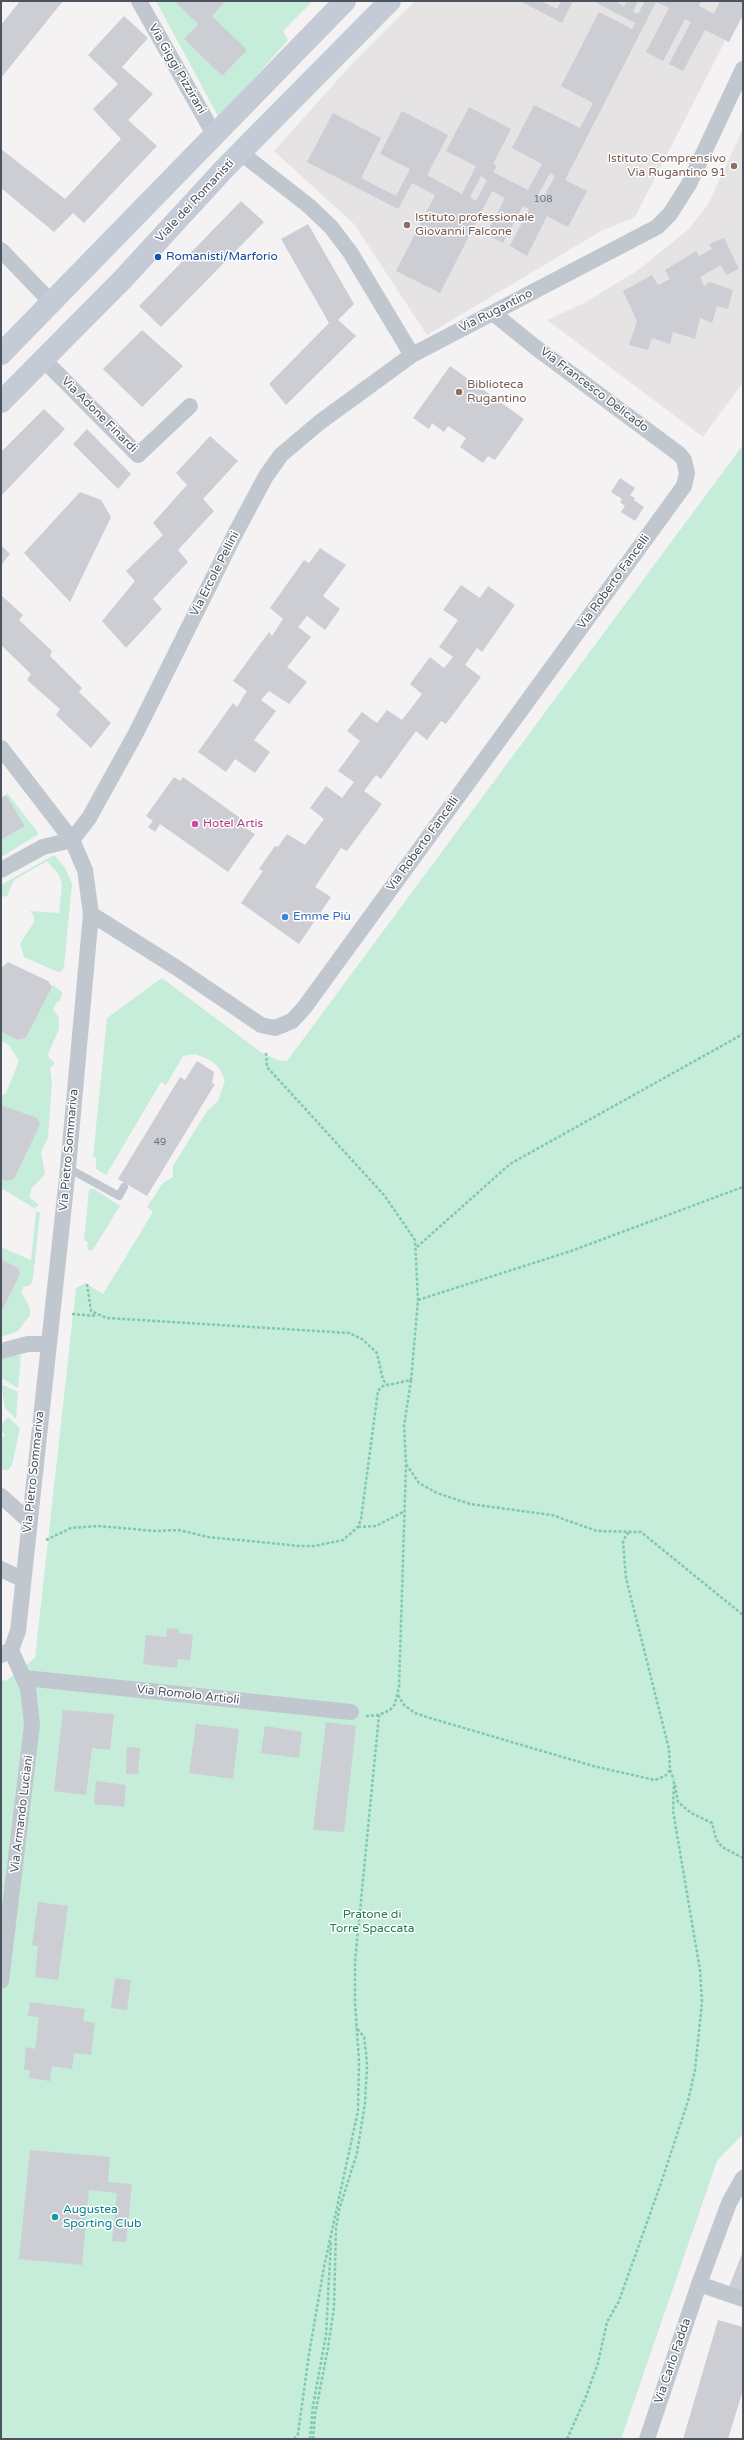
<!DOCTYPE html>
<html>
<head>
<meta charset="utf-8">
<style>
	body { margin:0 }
	#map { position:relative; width:744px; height:2440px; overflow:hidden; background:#f4f2f2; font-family:"Varela Round",sans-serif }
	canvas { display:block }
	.frame { position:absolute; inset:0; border:2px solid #4b535e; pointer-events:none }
</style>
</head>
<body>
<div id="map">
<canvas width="744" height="2440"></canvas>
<div class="frame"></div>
</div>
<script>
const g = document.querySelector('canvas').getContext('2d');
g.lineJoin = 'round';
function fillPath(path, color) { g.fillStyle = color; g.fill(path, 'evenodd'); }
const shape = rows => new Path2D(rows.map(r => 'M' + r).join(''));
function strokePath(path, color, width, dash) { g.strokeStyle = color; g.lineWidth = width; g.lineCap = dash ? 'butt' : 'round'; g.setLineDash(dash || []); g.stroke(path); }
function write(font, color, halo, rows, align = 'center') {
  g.font = font + ' "Varela Round",sans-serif'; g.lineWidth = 3; g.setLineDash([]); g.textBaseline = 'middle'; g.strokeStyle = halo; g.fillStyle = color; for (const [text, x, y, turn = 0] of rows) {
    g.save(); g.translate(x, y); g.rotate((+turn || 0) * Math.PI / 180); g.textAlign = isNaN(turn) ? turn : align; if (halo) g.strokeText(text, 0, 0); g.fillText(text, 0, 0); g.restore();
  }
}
fillPath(shape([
	[415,1,743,1,743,6,635,217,601,231,427,335,354,224,274,151,351,65],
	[743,129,743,382,703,437,547,320,584,303,637,271,689,229,708,204]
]), '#e5e3e3');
fillPath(shape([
	[156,1,174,1,198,24,184,39,222,76,212,16,224,3,223,1,313,1,283,31,288,40,219,118],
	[743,445,743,2134,717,2161,621,2439,1,2439,1,1680,6,1681,35,1658,76,1288,85,1283,103,1294,153,1212,147,1207,163,1183,173,1177,173,1166,207,1111,218,1101,225,1080,218,1066,208,1059,195,1054,183,1056,166,1085,161,1082,106,1175,96,1169,96,1158,93,1157,107,1018,162,978,262,1053,278,1060,287,1061],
	[7,793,39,834,1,857,1,840,25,826,6,795],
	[54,855,65,868,72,884,64,966,62,971,58,972,24,957,20,944,34,922,34,916,30,911,59,913,62,884,59,875,47,861,14,880,7,896,1,897,1,885],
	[53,985,62,992,60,1001,57,1002,53,1009,59,1018,59,1029,48,1054,49,1058,55,1063,50,1068,52,1084,48,1137,41,1153,45,1174,31,1189,30,1198,39,1205,34,1208,1,1188,1,1179,6,1181,14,1179,40,1125,1,1105,1,1096,6,1093,19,1061,8,1044,1,1041,1,1032,18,1040,26,1038],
	[89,1189,94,1189,120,1206,92,1251,87,1249,88,1242,84,1240],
	[36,1211,40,1213,33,1278,31,1285,23,1287,22,1293,30,1308,30,1315,18,1331,1,1337,1,1313,20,1274,19,1268,1,1259,1,1247,31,1260],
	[12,1354,21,1356,18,1388,1,1378,2,1359,4,1356],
	[1,1384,18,1392,16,1419,5,1408],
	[8,1417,20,1428,12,1465,8,1470,1,1470,1,1439,5,1435,1,1431,1,1425]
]), '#c5edd9');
fillPath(shape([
	[20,1,63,1,1,78,1,25],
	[174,1,223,1,224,3,212,16,247,50,222,76,184,39,198,24],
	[520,1,541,1,557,9,561,1,573,1,562,23],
	[593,1,615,1,624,6,627,1,638,1,633,12,638,14,645,1,686,1,691,3,692,1,701,1,699,6,714,14,720,1,743,1,743,15,729,42,705,30,683,71,669,64,691,22,685,19,663,61,646,52,669,8,656,2,565,180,587,191,568,227,547,216,527,256,510,246,529,209,523,206,503,243,486,234,505,198,492,191,440,293,396,271,435,195,412,183,398,209,307,162,333,113,381,138,361,178,396,196,410,169,380,154,402,111,448,135,427,175,462,194,476,166,446,151,469,107,511,129,493,164,497,166,493,172,528,190,542,164,512,148,534,105,580,128,593,103,561,86,599,12,632,29,635,23],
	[550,173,555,176,543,198,538,195],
	[481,176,487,180,476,201,470,197],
	[124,16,148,38,122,67,153,94,128,120,157,146,84,223,73,213,54,232,1,188,1,149,65,199,121,139,93,109,118,84,88,55],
	[241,201,264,222,161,327,139,306],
	[308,224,354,304,338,320,356,336,286,405,269,384,329,323,281,239],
	[724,238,739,269,726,275,721,265,700,277,704,286,710,282,733,290,728,309,717,306,712,323,700,318,695,339,673,332,670,344,652,338,648,350,629,345,637,321,623,291,652,275,658,285,670,279,665,270,696,251,699,256,712,249,709,244],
	[142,330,183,366,142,407,103,369],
	[450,366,524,419,495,460,488,456,483,463,460,447,466,438,448,426,444,432,432,423,429,429,413,418],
	[44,409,65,429,1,496,1,452],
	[87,429,131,474,118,489,73,444],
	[210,436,238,461,203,499,214,511,178,550,188,562,153,599,162,609,126,648,102,621,135,581,126,571,163,535,153,523,187,485,176,473],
	[620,478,635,488,630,495,635,498,634,500,644,507,635,521,621,512,625,506,620,502,622,499,611,492],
	[80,492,101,500,111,517,70,602,24,553],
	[1,545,10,554,1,565],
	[320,548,346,565,323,596,340,609,325,630,307,616,298,627,311,637,287,667,307,682,289,704,269,691,261,700,276,711,254,740,270,752,255,773,235,759,226,772,198,752,233,703,237,707,247,691,233,681,269,632,272,636,283,619,270,608,304,560,309,563],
	[461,585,480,598,488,586,515,605,482,652,477,648,465,665,481,677,446,724,441,721,427,740,416,731,381,779,376,775,364,791,382,804,347,851,341,848,315,887,331,897,299,944,241,903,263,871,259,869,275,846,278,847,287,834,305,845,324,819,310,808,326,786,342,798,354,782,338,771,360,741,347,731,362,712,377,723,387,710,402,720,422,694,410,684,430,657,444,668,453,657,439,647,458,620,443,610],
	[1,595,23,615,19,620,52,651,50,656,82,688,79,692,111,723,91,748,56,715,60,709,27,680,31,674,1,645],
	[174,777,180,781,183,777,243,820,240,824,255,834,228,872,160,824,155,832,148,827,153,821,146,816],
	[6,795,25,826,1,840,1,798],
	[8,962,48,981,52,987,26,1038,18,1040,1,1032,1,968],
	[197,1061,214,1072,212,1083,215,1084,147,1196,118,1179,180,1077,185,1080],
	[1,1105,37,1118,40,1125,14,1179,6,1181,1,1179],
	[1,1259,19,1268,20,1274,1,1313],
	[167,1628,179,1629,178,1633,193,1635,190,1660,178,1659,177,1668,143,1664,146,1635,166,1637],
	[63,1710,114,1714,110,1750,92,1748,86,1795,54,1791],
	[326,1722,356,1726,344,1832,313,1830],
	[196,1724,239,1729,233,1779,189,1773],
	[265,1726,302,1732,299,1758,261,1753],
	[127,1747,140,1748,138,1774,126,1774],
	[96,1781,126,1785,124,1807,94,1804],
	[38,1902,68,1906,58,1980,35,1977,38,1946,32,1945],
	[115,1978,131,1980,127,2010,111,2008],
	[30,2002,85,2009,83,2021,95,2023,91,2055,74,2053,72,2069,52,2066,50,2081,29,2078,30,2070,24,2070,26,2047,35,2049,39,2017,28,2016],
	[30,2150,110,2157,108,2182,132,2184,126,2242,112,2241,117,2193,89,2190,82,2265,19,2259],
	[743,2251,743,2292,729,2287],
	[718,2320,743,2327,743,2390,728,2439,683,2439]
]), '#ccced4');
strokePath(shape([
	[417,1247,510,1164,743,1034],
	[87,1284,91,1311,107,1318,349,1333,362,1339,377,1353,383,1380,388,1385,411,1380,418,1300,415,1240,384,1195,267,1067,266,1053],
	[418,1300,571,1251,743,1187],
	[72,1314,97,1316],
	[411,1380,404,1426,406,1464,419,1483,437,1493,470,1504,552,1515,597,1531,641,1532,743,1615],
	[358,1527,376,1526,405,1511],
	[46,1540,71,1528,98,1526,156,1531,179,1530,208,1537,300,1546,314,1546,343,1540,358,1527,361,1519,378,1391,383,1386,388,1385],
	[398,1695,404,1705,415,1713,430,1718,593,1766,655,1780,665,1776,670,1770,669,1749,626,1578,623,1542,626,1535,630,1532],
	[366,1716,379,1715,390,1710,395,1704,399,1687,406,1464],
	[670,1770,674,1780],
	[675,1785,678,1802,691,1813,712,1823,716,1839,722,1847,743,1858],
	[294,2439,298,2434,309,2354,324,2267,358,2111,359,2061,355,2002,355,1962,379,1715],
	[310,2439,313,2406,326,2335,331,2242],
	[313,2439,315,2415,328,2348,334,2307,336,2228,339,2210,357,2153,365,2103,367,2067,366,2053,364,2037,356,2027],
	[567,2439,585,2399,598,2363,607,2322,619,2301,661,2183,688,2101,695,2070,702,2002,700,1970,673,1811,674,1781]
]), '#7fc9ad', 2.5, [3, 2]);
strokePath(shape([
	[68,1168,119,1196,124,1187]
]), '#c1c7cf', 8);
strokePath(shape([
	[139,1,215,136],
	[241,153,309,206,331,227,350,252,412,355],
	[1,250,51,302],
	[43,359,138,455,190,406],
	[1,748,72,840,85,870,91,914,68,1168,18,1631,11,1650,1,1655],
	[1,870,43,847,72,840,89,818,136,733,236,532,266,476,281,455,320,422,412,355,657,227,670,214,689,184,743,69],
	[91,914,177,968,261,1025,275,1028,292,1021,304,1008,684,486,687,473,684,460,679,454,535,347,493,313],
	[1,1351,28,1344,48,1344],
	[1,1496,29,1521],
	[1,1569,22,1579],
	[25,1678,351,1712],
	[1,1981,32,1725,28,1688,11,1650],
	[699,2284,743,2299],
	[647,2439,699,2284,729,2203,743,2178]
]), '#c1c7cf', 16);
strokePath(shape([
	[1,354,345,1],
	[1,402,123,279,225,168,390,1]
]), '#c4cbd7', 22);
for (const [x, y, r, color] of [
	[734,166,4,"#8d6e63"],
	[407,225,4,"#8d6e63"],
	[158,257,4,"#1a4fb4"],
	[459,392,4,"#8d6e63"],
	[195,824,4,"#d1479c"],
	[285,917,4,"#3f7fe0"],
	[55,2217,4,"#0f9aa8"]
]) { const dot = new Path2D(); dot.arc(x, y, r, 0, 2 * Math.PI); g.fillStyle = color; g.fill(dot); strokePath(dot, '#fff', 1.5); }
write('10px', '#6b727c', null, [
	["108",543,199],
	["49",160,1142]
]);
write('12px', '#4b535e', '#fff', [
	["Via Giggi Pizzirani",177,69,60],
	["Viale dei Romanisti",195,201,-47],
	["Via Rugantino",496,311,-27],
	["Via Francesco Delicado",594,390,37],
	["Via Adone Finardi",99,415,45],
	["Via Ercole Pellini",215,574,-63],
	["Via Roberto Fancelli",614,582,-54],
	["Via Roberto Fancelli",423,844,-54],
	["Via Pietro Sommariva",69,1150,-85],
	["Via Pietro Sommariva",34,1472,-84],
	["Via Romolo Artioli",188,1695,6],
	["Via Armando Luciani",22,1814,-83],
	["Via Carlo Fadda",673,2361,-71]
]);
write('12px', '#785e54', '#fff', [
	["Istituto Comprensivo",726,159,"right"],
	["Via Rugantino 91",726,173,"right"],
	["Istituto professionale",415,218],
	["Giovanni Falcone",415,232],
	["Biblioteca",467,385],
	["Rugantino",467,399]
], 'left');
write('12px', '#164399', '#fff', [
	["Romanisti/Marforio",166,257]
], 'left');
write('12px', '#b23c85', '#fff', [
	["Hotel Artis",203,824]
], 'left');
write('12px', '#366cbe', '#fff', [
	["Emme Più",293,917]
], 'left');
write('12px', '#1f7c58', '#fff', [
	["Pratone di",372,1915],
	["Torre Spaccata",372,1929]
]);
write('12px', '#0d838f', '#fff', [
	["Augustea",63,2210],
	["Sporting Club",63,2224]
], 'left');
</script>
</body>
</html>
